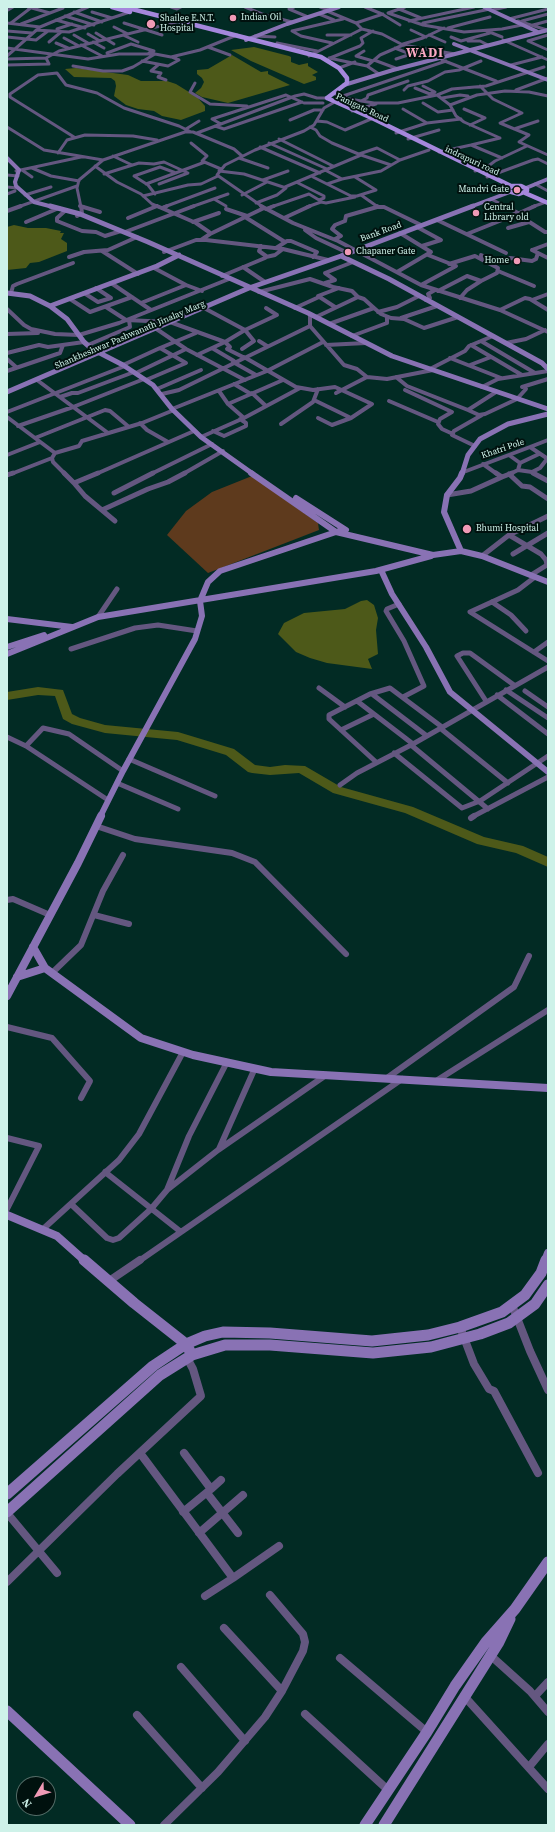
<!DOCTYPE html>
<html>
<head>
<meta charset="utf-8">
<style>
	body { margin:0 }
	#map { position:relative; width:555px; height:1832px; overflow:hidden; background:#022b24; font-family:"Source Serif 4",serif }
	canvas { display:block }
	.frame { position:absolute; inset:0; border:8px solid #cef2e9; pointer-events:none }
	.north { position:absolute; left:16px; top:1776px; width:40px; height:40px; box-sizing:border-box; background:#00110e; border:1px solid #526b66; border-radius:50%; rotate:232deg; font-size:11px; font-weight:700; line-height:16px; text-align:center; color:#cef2e9 }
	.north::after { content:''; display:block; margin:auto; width:14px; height:18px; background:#f09ab6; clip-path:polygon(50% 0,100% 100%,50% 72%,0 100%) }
</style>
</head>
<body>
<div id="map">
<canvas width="555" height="1832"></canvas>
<div class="frame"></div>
<div class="north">N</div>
</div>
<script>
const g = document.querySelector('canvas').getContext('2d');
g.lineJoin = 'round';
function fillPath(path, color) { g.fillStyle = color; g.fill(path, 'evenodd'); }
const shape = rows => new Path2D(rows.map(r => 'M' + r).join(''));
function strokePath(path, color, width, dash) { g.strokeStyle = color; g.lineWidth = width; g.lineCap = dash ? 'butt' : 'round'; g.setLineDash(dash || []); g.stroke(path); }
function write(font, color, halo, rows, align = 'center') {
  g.font = font + ' "Source Serif 4",serif'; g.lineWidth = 4; g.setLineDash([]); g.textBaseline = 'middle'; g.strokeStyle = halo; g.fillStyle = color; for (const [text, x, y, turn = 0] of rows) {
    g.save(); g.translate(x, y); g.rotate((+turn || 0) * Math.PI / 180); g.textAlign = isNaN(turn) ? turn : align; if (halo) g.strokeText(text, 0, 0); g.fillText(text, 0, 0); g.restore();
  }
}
fillPath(shape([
	[252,476,318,523,319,530,208,573,167,535,186,511,212,492]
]), '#5e3a1d');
fillPath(shape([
	[254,47,289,56,291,57,291,62,299,65,308,63,308,66,318,72,312,75,316,77,316,80,304,84,251,61,231,50],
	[232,55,261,72,268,71,268,74,290,85,228,103,202,97,195,93,201,88,204,82,202,78,197,74,197,70,208,69],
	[76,68,128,75,141,81,167,81,176,84,197,97,205,106,205,111,181,120,162,116,154,111,138,109,126,105,114,96,116,86,115,81,111,78,74,77,65,69],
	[14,225,28,228,46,228,61,231,60,233,64,233,61,239,67,243,67,251,39,262,30,263,26,268,7,270,7,227],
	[367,600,374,605,378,618,376,630,378,654,368,659,372,669,327,663,310,658,296,652,278,634,284,623,304,613,345,609,361,601]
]), '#4d5919');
fillPath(shape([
	[38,687,63,690,72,714,80,718,105,725,178,732,234,749,255,765,270,767,285,765,305,766,341,787,413,807,484,837,523,846,548,857,548,867,516,853,477,844,405,813,333,793,299,773,270,775,252,773,248,772,226,755,177,740,105,733,72,724,63,719,55,696,38,695,7,700,7,692,38,687]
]), '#4d5919');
strokePath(shape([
	[28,7,50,13],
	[171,7,177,9,181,7],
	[245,7,262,14,292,22],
	[294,7,289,9,308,17],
	[320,7,329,10],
	[365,7,382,14,400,25],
	[405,7,388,13,423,25,464,32,502,29,522,25],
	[399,9,421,18],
	[8,10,13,7],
	[492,10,506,7],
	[74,12,102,22],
	[92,12,112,18],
	[319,14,334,20],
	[65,16,94,25],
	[509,19,548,9],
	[56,20,85,28],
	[409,21,474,7],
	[518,21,547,30],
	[522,21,548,14],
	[7,23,40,27],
	[11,23,32,7],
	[124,23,162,35],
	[356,23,383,14],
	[423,23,490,9],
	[21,24,63,8],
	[533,25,548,21],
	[114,27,128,34],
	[448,28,490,17],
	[57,29,72,24],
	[362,29,382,34,403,45],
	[36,30,69,32,130,12],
	[411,30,426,37],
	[7,31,32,33],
	[487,31,502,37],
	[96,33,114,44],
	[88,34,100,41],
	[74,35,88,43],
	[123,35,138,42],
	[327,35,351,35],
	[429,35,445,42],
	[548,35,528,41,548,50],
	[255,36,275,37],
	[7,37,36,40,48,31],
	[451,37,461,41,490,33],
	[64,38,79,46],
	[503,40,548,60],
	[468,41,480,41,488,45],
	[49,42,61,32],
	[93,42,104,48],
	[56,43,68,48],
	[277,43,317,51],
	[332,43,301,36,292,31,343,19],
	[403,44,423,38,444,28],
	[81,45,102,56],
	[208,47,230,55],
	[7,48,88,59,119,54,155,54,171,57,200,50,237,35],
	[395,48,410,54,425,50],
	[364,51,356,56,373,61],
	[107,53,131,44,154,51,149,53],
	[7,56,40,27,88,7],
	[309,56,362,29,356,23,327,11],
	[430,56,444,53],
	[329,58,367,66],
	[330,58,360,46,363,43,361,38,373,31],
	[7,59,46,58],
	[396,59,411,54],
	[374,60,398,69],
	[442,60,496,81],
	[142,61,168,66,179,60,172,57],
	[7,65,49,64,46,58,59,51,180,21],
	[158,65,151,71,161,73,158,77,166,80],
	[511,65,542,57],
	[73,66,103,71,122,71,133,67,155,54],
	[339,68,355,62],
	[379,74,367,66,380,55,403,45,455,54],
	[195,83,190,92,210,104,247,106],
	[423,86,435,92,430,94],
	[480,86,493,99,522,113,500,123,529,135,519,142,548,155],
	[415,88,430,94],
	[404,90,408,86,428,81,445,72,459,70,481,61],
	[516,90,548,78],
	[333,93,349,99,374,103,398,103,437,95,452,89,486,86,544,67],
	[437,95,450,105,456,116,464,122,500,138],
	[343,96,446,61],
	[442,98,460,95,468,96],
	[361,101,367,98,368,95,408,81],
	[423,103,438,112,453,110],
	[450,105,477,95,505,91,529,92,548,96],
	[403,109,427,123,461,119],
	[464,109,485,118,470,125],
	[352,111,376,104],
	[290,120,314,110,323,110],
	[317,121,327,122,345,130,371,119],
	[221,124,212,119,286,95,304,103,323,103],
	[215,126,224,129,302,102],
	[7,127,44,150,103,160],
	[186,129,199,121],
	[514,129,538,121],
	[197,133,295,96,304,94,317,98,327,98],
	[396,133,427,123],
	[74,137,10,97,10,94,38,75,57,73,66,85,97,93,124,108,179,126,191,132],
	[500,138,471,145,502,158],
	[279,139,333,166],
	[408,139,439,130],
	[191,143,207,156,202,161,221,169],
	[269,143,327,169],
	[260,147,320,173],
	[439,152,471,145],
	[58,153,67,140,85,135,133,136,157,140],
	[359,154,377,148,400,160],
	[361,155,391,165],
	[113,156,132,165],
	[239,158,268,168],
	[95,166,117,182,141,194,152,204,159,207],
	[32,168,51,176,79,181],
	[22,170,32,177],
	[325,170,342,179,327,184],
	[16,171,81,157],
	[219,171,244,174,286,188,277,195,256,203],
	[475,171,487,167,495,161,527,146],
	[104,174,139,163,154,164,164,162,188,173,159,184],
	[7,175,18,176],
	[313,177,351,196,357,196,376,190,355,177],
	[487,177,533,160,538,159,548,164],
	[342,179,381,171,400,160,429,150],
	[263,180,288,171],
	[146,184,205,162],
	[535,184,548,191],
	[7,187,17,188],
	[285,187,361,155,332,143,320,136,316,130,310,127],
	[7,194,15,191],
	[155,194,148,185,134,176,160,167,176,173],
	[25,195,51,187],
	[242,195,267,182],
	[361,195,378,207],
	[143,196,188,185,201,184,218,176],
	[214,199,226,206],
	[491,199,507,207],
	[80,206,84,207],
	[18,207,77,186],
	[81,207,77,188,79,180,103,160,185,132,193,132,234,149,242,156],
	[154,207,157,206],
	[164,207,215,188],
	[191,207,228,194],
	[263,207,217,175,225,165,255,150,304,131,314,125,324,108,333,103],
	[271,207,309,194,319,200,324,198,324,196,298,183],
	[307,207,321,202,326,203,355,197],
	[377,207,384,207],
	[532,207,546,202]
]), '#645780', 3);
strokePath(shape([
	[80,206,100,212],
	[157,206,196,223,209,232,210,234,201,240],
	[261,206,293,223,338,241,421,285,500,310,548,332],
	[377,206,378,207],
	[505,206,518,213],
	[535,206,517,214,545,232,548,232],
	[162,208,167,206],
	[226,209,247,216],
	[266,209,274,206],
	[66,210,57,218,57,221,82,231,96,232,105,236,121,231],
	[7,211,21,206],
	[77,216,82,213,81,206],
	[245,217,285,242],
	[128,218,157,206],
	[284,218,310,206],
	[437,220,506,253],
	[26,222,59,208],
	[193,222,219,213],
	[417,227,441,240,422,246],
	[508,228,529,222],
	[305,230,316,238,348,253],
	[125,232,194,206],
	[210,234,264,208],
	[467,234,517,214],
	[335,239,341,236,332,229,335,225,345,221,346,216,377,207,384,207,421,225],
	[276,248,287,241,291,241,317,252,313,257],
	[532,250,548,258],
	[532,250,548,244],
	[102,251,138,274],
	[164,252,196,240,206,240,283,249,328,260],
	[481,255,496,261,510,258,532,261,536,259,538,253],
	[69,257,84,252,108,250,137,237],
	[266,257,275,255,283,249],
	[449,264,475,256,498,268,497,273,481,281],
	[243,267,265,282],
	[154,268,186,285],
	[498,271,534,286],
	[397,272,431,252,400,233],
	[222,276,265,258,266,256,259,251,261,246],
	[111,283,151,310],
	[325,283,335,280,325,273,353,262],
	[421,285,456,266,428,255],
	[438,291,467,276,481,281,467,290,460,298],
	[259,292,310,279,333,287,352,291,358,297,316,317],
	[11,293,13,286,17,284,73,263],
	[84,293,98,302,111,298,96,288],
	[70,299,90,312,132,297],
	[426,300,430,298,428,294,435,290],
	[532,300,548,294],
	[141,303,186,285,202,291],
	[106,307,126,320,170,322,225,342,197,355],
	[335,307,318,296,339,288],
	[204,308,245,330,225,342,230,347,227,349,243,357],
	[295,308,319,297],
	[374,308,381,314,391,318,404,319,424,328,458,317],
	[7,309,24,325,31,329,55,334,79,335,119,323,229,279],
	[500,310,525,298,530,299,548,310],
	[378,312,397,307,419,296],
	[310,314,310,326,344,365,357,369,367,377,387,379,433,370],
	[401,318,437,306],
	[329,324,374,308,364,299,358,297],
	[155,328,186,349,245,380],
	[7,334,38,333],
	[352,336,387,323,387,317],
	[259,341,267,346],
	[481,341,535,373],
	[506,343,526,339,545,330],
	[88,345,130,327,129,320],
	[326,345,366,343],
	[471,345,522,375],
	[212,348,234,361],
	[242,349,254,341,245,330,277,315,266,308],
	[7,353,39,345,48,347,84,342],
	[244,357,296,387,313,390,335,387,372,404],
	[450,358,501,378],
	[7,359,16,367],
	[233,362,256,375],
	[123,365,160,348],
	[470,365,491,357],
	[430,369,465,351,469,346,493,336],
	[7,371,60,353,63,345],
	[136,373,186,349],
	[396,377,407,386,468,410,496,392],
	[37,380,108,433],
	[146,380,186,363,160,348,196,333],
	[234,384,251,394],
	[482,387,498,379,548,371],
	[522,387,548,379],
	[157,389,201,370],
	[405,390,452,412,440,419,438,424,442,429,453,434],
	[219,391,228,404,244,418],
	[252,393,266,406],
	[336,393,367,377],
	[162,394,179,390,310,326],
	[60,397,72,393,78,393,134,372],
	[314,400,351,418,372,404],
	[389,401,438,422],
	[228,404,283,380],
	[172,409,267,371,323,342],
	[468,410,479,415,485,414,517,399,526,389],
	[7,412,125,366],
	[7,417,55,453],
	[318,418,332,425,351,418],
	[140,423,147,430,168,442],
	[281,424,313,402,318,389],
	[18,426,73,407,144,379],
	[213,431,224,436,246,426,246,423,240,419],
	[201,437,244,418,300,388],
	[35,438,105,410,110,411,129,427],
	[475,446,452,435,454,431,482,415],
	[530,447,548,440],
	[7,455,40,442],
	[509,455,520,463,539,454],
	[520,463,518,470,532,472,540,468,547,459,548,460],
	[483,464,497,474],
	[532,472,535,474],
	[461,473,530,447,548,459],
	[11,474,52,458],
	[65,474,53,462,52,458,55,453,79,446,82,441,142,423,174,410],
	[96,474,194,431],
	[151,474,212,444],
	[183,474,223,451],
	[510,474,518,470]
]), '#645780', 4);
strokePath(shape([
	[64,473,74,483,98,473],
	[496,473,502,477,512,473],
	[533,473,548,481],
	[509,474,522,486,530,487,548,499],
	[7,475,13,473],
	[74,483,85,496,115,521],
	[114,493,153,473],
	[447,495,471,491,502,477],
	[102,510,148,489,168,482,185,473],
	[509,535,541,554,546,560,547,565,531,575],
	[513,554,548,533],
	[482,556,509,535,548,516],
	[535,577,518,590,470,612,548,661],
	[492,602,511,615,526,631],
	[399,604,387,609,386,611,404,641,424,686,403,697],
	[98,617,117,589],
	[71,649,135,628,158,625,197,631],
	[534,652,548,642],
	[319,688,345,707],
	[506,690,548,718],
	[525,691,548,707],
	[372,694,427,736],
	[497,695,548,734],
	[357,701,413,744],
	[486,701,457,656,463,653,470,653,514,685],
	[440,728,508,783],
	[341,730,374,714],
	[7,737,26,746,108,800],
	[411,745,488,809],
	[26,746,43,728,69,734,123,771],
	[394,753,462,808,480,801,548,756],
	[129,759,215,796],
	[376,762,329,719,329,715,370,694,390,688,442,727],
	[117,783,178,809],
	[340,785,357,773,413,744,548,667],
	[472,817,548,777]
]), '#645780', 5);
strokePath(shape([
	[471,818,474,816],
	[96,826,135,839,232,853,255,862,346,954],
	[7,900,13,899,50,915],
	[94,915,129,924],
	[52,973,81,945,103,891,123,855],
	[7,1027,52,1038,90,1081,81,1098],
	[387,1078,514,987,529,956],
	[436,1081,548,1010],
	[7,1138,39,1146,7,1209],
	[219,1149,255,1068],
	[105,1172,181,1232],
	[167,1190,218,1150,326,1075],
	[71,1204,107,1238,113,1240,119,1238,151,1209,167,1190,189,1136,227,1062],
	[42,1230,119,1160,139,1134,183,1052],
	[139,1261,402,1079]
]), '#645780', 6);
strokePath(shape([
	[109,1281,140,1260],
	[512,1305,530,1351,548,1390],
	[460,1327,474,1364,489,1389,494,1391,538,1473],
	[140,1453,233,1578,279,1546],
	[211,1489,221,1480],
	[207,1493,238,1533],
	[183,1512,211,1489,184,1453],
	[7,1513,57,1573],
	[199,1533,243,1495],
	[7,1582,117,1474,201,1396,193,1369,187,1358],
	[205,1596,233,1578],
	[224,1628,282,1691],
	[490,1655,530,1691,548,1712],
	[340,1658,427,1732],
	[181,1667,245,1741],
	[464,1696,548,1789],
	[535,1696,548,1682],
	[305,1714,388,1790],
	[137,1715,202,1788],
	[529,1767,548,1744],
	[164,1825,218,1772,265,1717,282,1691,303,1651,305,1642,303,1634,270,1595]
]), '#645780', 8);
strokePath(shape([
	[484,7,538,32],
	[246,40,287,24,339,7],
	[454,44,548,80],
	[344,85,393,70,548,30],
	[7,158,19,170,15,182,16,186,34,202,53,207],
	[526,188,548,179],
	[470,207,510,192]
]), '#8972b4', 4);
strokePath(shape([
	[50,206,80,214,148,242,308,313,392,356,548,409],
	[341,256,389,279,542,363,548,369],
	[7,293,30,296,50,306,67,319,84,342,92,349,123,365,153,385,172,409,201,437,253,474],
	[50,306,157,266,179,255],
	[7,392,249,288,341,256,473,206],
	[462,474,468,455,480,439,508,424,548,414]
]), '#8972b4', 5);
strokePath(shape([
	[251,473,336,532,433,555,461,551,482,556,548,582],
	[296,498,346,530],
	[461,551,444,512,447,495,460,478,462,473],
	[381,570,392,594,426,647,450,692,548,772],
	[7,619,72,627],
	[7,647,44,635],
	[7,654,98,617,376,571,431,556],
	[100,817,123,771,195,639,202,616,200,601,208,582,220,571,339,531]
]), '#8972b4', 6);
strokePath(shape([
	[33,947,45,968,141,1038,193,1055,271,1072,548,1088],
	[17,977,45,968],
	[7,996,78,863,101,816],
	[7,1215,57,1236,85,1261],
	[545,1261,548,1253]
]), '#8972b4', 8);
strokePath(shape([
	[84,1260,134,1303,186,1344,192,1355],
	[7,1494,153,1366,186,1344,205,1336,223,1332,270,1333,372,1341,428,1335,460,1327,502,1312,525,1295,541,1273,546,1260],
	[7,1512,160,1375,192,1355,225,1345,270,1345,373,1353,431,1347,480,1334,509,1323,535,1304,548,1285],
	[7,1711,130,1825],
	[365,1825,427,1732,455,1686,486,1642,515,1609,548,1562],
	[384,1825,499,1642,510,1619]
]), '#8972b4', 11);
strokePath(shape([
	[112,7,130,12],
	[124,7,321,57,339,68,347,78,347,83,327,98],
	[327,98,374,119,511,186],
	[513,186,521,186,527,189,527,191,519,194,508,191,507,188,513,186],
	[525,193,548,203]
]), '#a587dc', 4.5);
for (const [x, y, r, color] of [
	[233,18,4,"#f09ab6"],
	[151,24,5,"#f09ab6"],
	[517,190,4,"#f09ab6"],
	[476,213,4,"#f09ab6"],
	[348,252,4,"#f09ab6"],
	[517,261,4,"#f09ab6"],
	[467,529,5,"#f09ab6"]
]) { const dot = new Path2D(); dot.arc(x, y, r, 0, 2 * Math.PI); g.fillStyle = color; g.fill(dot); strokePath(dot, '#00110e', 1.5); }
write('9px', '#cef2e9', '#00110e', [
	["Indian Oil",241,18],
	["Shailee E.N.T.",160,19],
	["Hospital",160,29],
	["Mandvi Gate",509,190,"right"],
	["Central",484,208],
	["Library old",484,218],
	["Chapaner Gate",356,252],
	["Home",509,261,"right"],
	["Bhumi Hospital",476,529]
], 'left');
write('9px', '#cef2e9', '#00110e', [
	["Panigate Road",362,108,25],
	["indrapuri road",472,161,25],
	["Bank Road",381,232,-20],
	["Shankheshwar Pashwanath Jinalay Marg",130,335,-23],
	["Khatri Pole",503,449,-19]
]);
g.letterSpacing = '1px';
write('bold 13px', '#faa9c3', '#00110e', [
	["WADI",425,54]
]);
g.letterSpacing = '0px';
</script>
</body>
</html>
